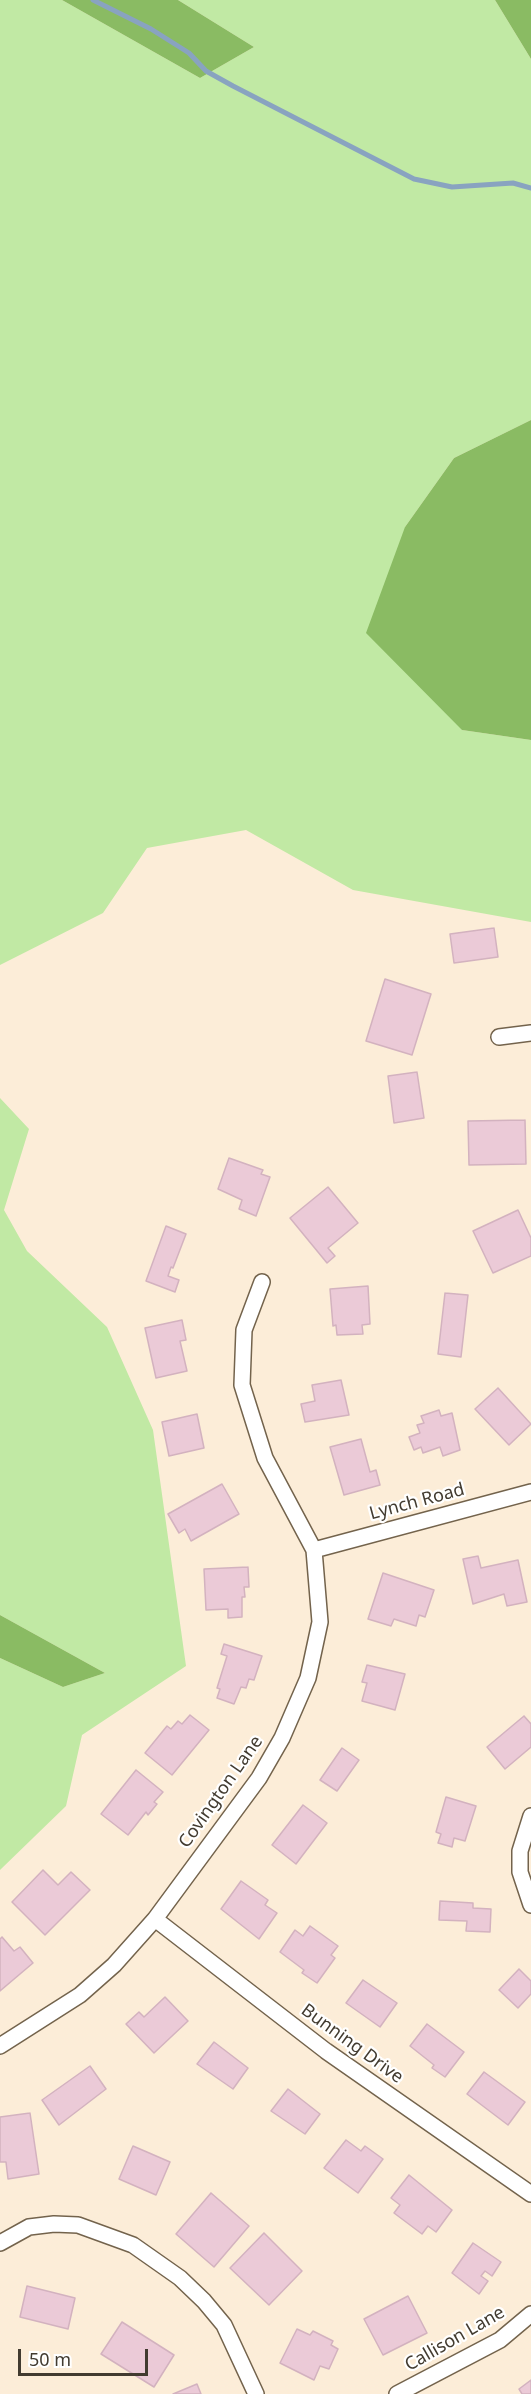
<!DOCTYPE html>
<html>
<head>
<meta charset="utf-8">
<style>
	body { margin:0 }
	#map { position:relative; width:531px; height:2394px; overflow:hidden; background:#fcedd8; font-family:"Noto Sans",sans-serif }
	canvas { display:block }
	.scale { position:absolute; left:18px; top:2349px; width:130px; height:27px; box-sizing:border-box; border:3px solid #423b30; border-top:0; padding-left:8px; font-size:18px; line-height:21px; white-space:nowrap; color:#423b30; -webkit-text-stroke:4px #fff; paint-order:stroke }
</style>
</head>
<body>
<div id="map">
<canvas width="531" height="2394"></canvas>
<div class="scale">50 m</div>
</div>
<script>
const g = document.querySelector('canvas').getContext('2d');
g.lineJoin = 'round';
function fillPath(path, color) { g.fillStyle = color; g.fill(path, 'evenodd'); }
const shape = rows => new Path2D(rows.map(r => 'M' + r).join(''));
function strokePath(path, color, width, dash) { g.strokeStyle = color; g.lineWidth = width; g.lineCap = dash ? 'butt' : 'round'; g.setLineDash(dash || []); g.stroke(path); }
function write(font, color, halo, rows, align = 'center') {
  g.font = font + ' "Noto Sans",sans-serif'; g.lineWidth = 4.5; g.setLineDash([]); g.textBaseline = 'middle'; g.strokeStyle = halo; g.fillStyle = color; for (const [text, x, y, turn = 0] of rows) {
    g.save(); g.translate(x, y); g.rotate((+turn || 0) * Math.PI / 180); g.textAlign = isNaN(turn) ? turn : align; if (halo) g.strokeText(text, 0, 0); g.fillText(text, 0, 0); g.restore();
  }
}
fillPath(shape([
	[0,0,62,0,200,78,254,47,178,0,495,0,531,59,531,420,454,458,405,527,462,730,531,740,531,922,353,890,246,830,147,848,103,913,0,965],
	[0,1098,29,1129,4,1210,27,1251,107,1327,153,1430,186,1666,82,1735,66,1806,0,1870,0,1658,63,1687,105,1673,0,1615]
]), '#c1e9a4');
fillPath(shape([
	[62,0,178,0,254,47,200,78],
	[495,0,531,0,531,59],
	[531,420,531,740,462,730,366,633,405,527,454,458],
	[0,1615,105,1673,63,1687,0,1658]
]), '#8abb63');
strokePath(shape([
	[93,0,151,29,189,53,206,71,233,86,414,179,452,187,513,183,531,188]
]), '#89a3c0', 5);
const building = shape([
	[494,928,498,957,454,963,450,934,494,928],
	[385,979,431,994,412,1055,366,1041,385,979],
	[417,1072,424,1118,394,1123,388,1076,417,1072],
	[525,1120,526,1164,469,1165,468,1121,525,1120],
	[229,1158,263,1170,261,1174,270,1177,256,1216,239,1209,242,1200,218,1189,229,1158],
	[328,1187,358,1223,328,1248,335,1256,327,1263,290,1218,328,1187],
	[518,1210,531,1238,531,1256,493,1273,473,1231,518,1210],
	[166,1226,186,1234,173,1268,171,1267,168,1276,179,1280,175,1292,146,1281,166,1226],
	[368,1286,370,1324,362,1325,363,1334,337,1335,336,1325,333,1326,330,1289,368,1286],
	[445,1293,468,1295,461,1357,438,1354,445,1293],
	[182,1320,186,1340,180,1341,187,1371,156,1378,145,1328,182,1320],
	[341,1380,349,1415,305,1422,301,1404,315,1401,312,1385,341,1380],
	[498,1388,531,1424,509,1445,475,1409,498,1388],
	[439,1410,441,1416,452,1413,460,1450,443,1456,440,1447,423,1453,421,1447,414,1450,409,1437,420,1433,417,1425,424,1423,421,1416,439,1410],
	[197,1414,204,1448,169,1456,162,1422,197,1414],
	[361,1439,370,1472,376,1470,380,1485,344,1495,330,1447,361,1439],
	[222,1484,239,1514,191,1541,185,1529,179,1533,168,1514,222,1484],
	[478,1556,481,1568,518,1560,527,1602,507,1606,504,1594,473,1604,463,1559,478,1556],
	[248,1567,249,1587,244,1587,245,1597,242,1597,242,1617,228,1618,228,1609,206,1610,204,1569,248,1567],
	[383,1573,434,1590,425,1617,419,1615,416,1626,394,1619,391,1626,368,1619,383,1573],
	[224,1644,262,1656,254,1680,249,1679,246,1688,241,1687,234,1704,217,1698,220,1689,217,1688,227,1656,221,1654,224,1644],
	[367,1665,405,1674,395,1710,362,1701,367,1683,362,1682,367,1665],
	[190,1715,209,1730,172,1775,145,1753,167,1726,171,1729,178,1721,182,1724,190,1715],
	[524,1716,531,1724,531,1747,505,1769,487,1747,524,1716],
	[342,1748,359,1760,337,1791,320,1780,342,1748],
	[136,1770,163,1792,154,1802,157,1804,148,1815,146,1812,128,1835,101,1814,136,1770],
	[446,1797,476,1806,465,1841,454,1838,452,1847,438,1843,441,1834,436,1832,446,1797],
	[303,1805,327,1823,296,1864,272,1845,303,1805],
	[43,1870,58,1885,71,1872,90,1890,45,1935,12,1902,43,1870],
	[241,1881,268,1900,265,1905,277,1913,259,1939,221,1909,241,1881],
	[440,1901,473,1903,473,1908,491,1909,490,1932,466,1931,467,1921,439,1920,440,1901],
	[310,1926,338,1946,331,1955,335,1958,317,1983,302,1973,304,1970,280,1952,295,1930,303,1936,310,1926],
	[2,1937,14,1951,20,1947,33,1963,0,1991,0,1939,2,1937],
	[519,1969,531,1981,531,1994,518,2008,499,1990,519,1969],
	[363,1980,397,2003,380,2027,346,2003,363,1980],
	[165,1997,188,2021,154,2053,126,2024,139,2012,144,2017,165,1997],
	[427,2024,464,2052,445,2077,432,2068,434,2065,410,2046,427,2024],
	[214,2042,248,2068,233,2089,197,2064,214,2042],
	[90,2066,106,2089,59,2125,42,2100,90,2066],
	[484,2072,525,2102,508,2125,467,2094,484,2072],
	[288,2089,320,2114,305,2134,271,2111,288,2089],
	[30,2113,39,2174,8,2179,6,2162,0,2162,0,2117,30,2113],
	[346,2140,361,2151,365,2146,383,2159,358,2193,324,2168,346,2140],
	[133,2146,170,2162,156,2195,119,2179,133,2146],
	[409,2175,452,2210,436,2232,428,2226,422,2234,394,2213,400,2205,391,2198,409,2175],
	[211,2193,249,2226,214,2267,176,2234,211,2193],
	[264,2233,302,2271,269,2305,230,2268,264,2233],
	[473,2243,501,2262,492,2276,485,2271,481,2276,488,2281,479,2294,452,2273,473,2243],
	[27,2286,75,2298,68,2329,20,2317,27,2286],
	[408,2296,427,2333,383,2355,364,2319,408,2296],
	[122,2322,174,2355,154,2387,101,2354,122,2322],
	[297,2329,310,2335,313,2331,333,2341,331,2345,338,2349,329,2369,320,2366,314,2380,280,2363,297,2329],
	[531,2380,531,2394,522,2394,519,2389,531,2380],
	[197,2384,201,2394,173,2394,197,2384]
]);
fillPath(building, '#ebcad7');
strokePath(building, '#d3b2bf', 1.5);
const street = shape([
	[499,1037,531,1033],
	[314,1550,531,1492],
	[531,1816,520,1851,520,1872,531,1905],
	[155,1919,326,2051,531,2194],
	[0,2046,80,1995,114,1965,155,1919,259,1778,282,1738,308,1678,320,1622,314,1550,265,1458,242,1385,244,1330,262,1282],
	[0,2243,29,2227,54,2224,78,2225,133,2245,180,2278,204,2301,224,2325,256,2394],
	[397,2394,500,2340,531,2314]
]);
strokePath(street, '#73634c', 18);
strokePath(street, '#fff', 15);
write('18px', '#423b30', '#fff', [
	["Lynch Road",417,1502,-15],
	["Covington Lane",221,1792,-55],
	["Bunning Drive",352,2044,36],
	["Callison Lane",455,2339,-30]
]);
</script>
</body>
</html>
